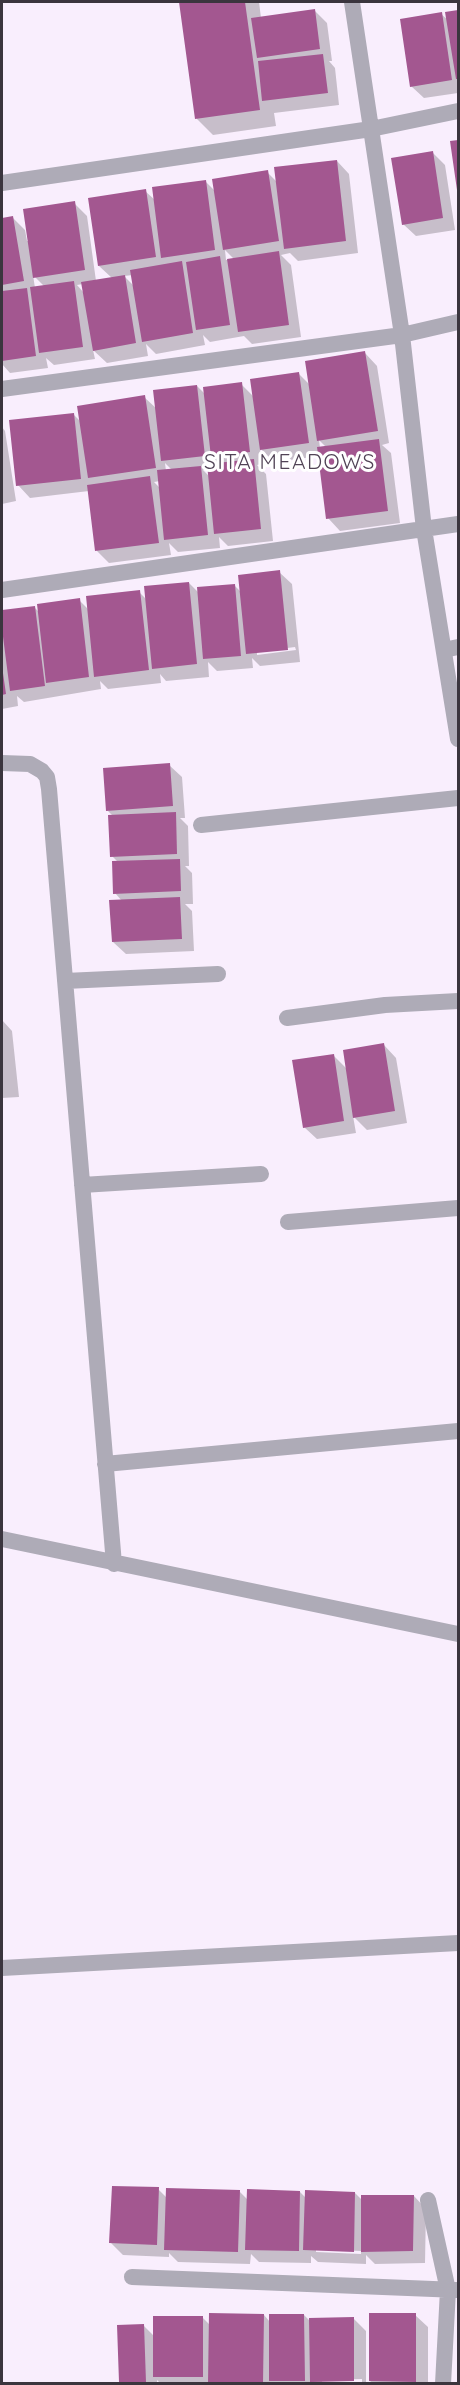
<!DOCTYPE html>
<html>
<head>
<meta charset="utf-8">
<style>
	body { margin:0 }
	#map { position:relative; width:460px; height:2385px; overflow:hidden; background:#f9eefd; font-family:Quicksand,sans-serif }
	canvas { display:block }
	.frame { position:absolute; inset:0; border:3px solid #3b353e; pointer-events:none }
</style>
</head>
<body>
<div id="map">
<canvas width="460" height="2385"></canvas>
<div class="frame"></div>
</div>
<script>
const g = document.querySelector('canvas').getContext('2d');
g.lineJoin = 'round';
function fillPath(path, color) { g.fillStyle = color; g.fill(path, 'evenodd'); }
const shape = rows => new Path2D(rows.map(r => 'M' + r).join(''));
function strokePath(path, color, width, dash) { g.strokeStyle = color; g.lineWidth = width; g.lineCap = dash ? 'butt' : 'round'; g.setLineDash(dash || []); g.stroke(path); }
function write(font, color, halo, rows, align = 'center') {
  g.font = font + ' Quicksand,sans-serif'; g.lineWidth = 6; g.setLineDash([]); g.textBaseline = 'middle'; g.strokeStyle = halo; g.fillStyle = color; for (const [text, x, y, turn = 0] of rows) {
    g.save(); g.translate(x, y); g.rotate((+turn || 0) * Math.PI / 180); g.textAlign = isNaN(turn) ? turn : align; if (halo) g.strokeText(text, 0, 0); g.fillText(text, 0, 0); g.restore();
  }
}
fillPath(shape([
	[181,2,259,2,261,18,314,10,327,23,332,61,329,61,335,68,339,105,274,113,276,126,213,135,197,119],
	[458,11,458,93,424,98,411,86,441,14,448,20,446,13],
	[458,141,458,189,452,142],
	[432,152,445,165,455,230,416,236,403,224],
	[337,161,349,174,358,253,298,261,290,253,281,255,291,265,301,337,252,344,244,336,210,342,203,335,205,345,156,354,146,344,148,356,107,363,93,350,95,359,54,365,46,358,48,368,10,373,2,364,2,219,12,217,25,230,27,241,29,241,74,203,87,216,96,281,112,278,99,266,145,191,155,200,205,181,216,192,267,172,277,182],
	[225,250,234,259,226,260],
	[33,275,44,286,35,288],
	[133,275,135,287,124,276],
	[83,284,84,293,77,285],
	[365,353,377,366,389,443,382,445,391,453,400,523,340,531,328,518,320,456,274,462,260,448,262,464,257,465,266,474,273,541,228,546,219,537,220,548,178,552,169,543,171,555,109,563,97,551,89,491,30,498,18,485,73,414,81,422,144,397,157,409,197,386,205,394,241,384,254,397,299,374,310,385],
	[319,440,326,447,320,448],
	[165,463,172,470,166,471],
	[209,469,210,477,203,470],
	[160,481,161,489,154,482],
	[2,427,5,431,16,501,2,504],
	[279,572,292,584,300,662,260,666,252,658,253,668,217,671,208,662,209,677,166,681,160,674,161,683,108,689,100,681,101,689,24,702,17,696,18,706,2,709,2,612,34,607,39,612,79,600,88,609,139,592,147,600,189,583,199,593,234,585,241,592],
	[295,647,296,650,257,655,257,652],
	[169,765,182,777,185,818,180,818,188,826,189,866,185,866,192,873,193,904,185,904,192,911,194,951,126,954,113,942,122,901,115,893,119,863,112,856,113,816,108,811],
	[2,1020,12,1031,19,1097,2,1098],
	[384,1045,396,1058,407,1123,367,1130,353,1116,356,1133,317,1139,304,1127,333,1055,347,1069],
	[158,2189,167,2198,239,2191,248,2200,300,2192,307,2199,355,2193,363,2201,414,2196,426,2209,425,2263,375,2264,366,2255,366,2264,318,2262,311,2256,311,2263,259,2262,251,2254,250,2264,178,2262,169,2253,169,2257,123,2255,111,2243],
	[316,2249,361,2251,361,2254,316,2252],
	[264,2315,270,2322,304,2315,311,2322,353,2318,366,2331,366,2384,161,2384,157,2380,157,2384,120,2382,144,2326,154,2336,202,2317,211,2326],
	[362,2379,362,2382,322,2383,322,2380],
	[415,2315,428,2327,428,2384,373,2384,370,2381]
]), '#0003');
fillPath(shape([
	[179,2,245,2,260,110,195,119],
	[315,9,320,49,257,58,251,18],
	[458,10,458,79,456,79,445,12],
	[442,12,452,80,410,87,400,19],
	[323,54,328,93,262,101,258,61],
	[458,140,458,190,457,190,450,141],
	[433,151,443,218,402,225,391,158],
	[337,160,346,241,284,249,274,167],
	[268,170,279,241,223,250,212,179],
	[206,180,215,250,161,258,152,187],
	[146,189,156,257,98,266,88,198],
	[75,201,85,270,33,278,23,209],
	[13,216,24,281,2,285,2,218],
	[279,251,289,325,238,332,227,259],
	[220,256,230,325,196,330,186,262],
	[182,261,193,333,142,342,130,270],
	[125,275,136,343,93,351,81,282],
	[74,281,83,347,39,353,30,287],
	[27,288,36,356,2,361,2,291],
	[365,351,378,431,317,441,305,361],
	[299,372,309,443,260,450,250,379],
	[242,382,250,452,211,457,203,387],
	[197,385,205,456,161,461,153,390],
	[145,395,156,468,88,478,77,406],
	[74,413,81,479,16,486,9,420],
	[379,439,388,511,326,519,317,447],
	[254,459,261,529,214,534,207,464],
	[201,466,208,535,164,540,157,470],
	[150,476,159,543,95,551,87,485],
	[280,570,288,650,246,654,238,575],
	[189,582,197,664,152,669,144,586],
	[235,584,241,656,203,659,197,587],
	[140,590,149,670,94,677,86,596],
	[80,598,89,677,46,683,37,604],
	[35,606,45,686,10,691,2,629,2,610],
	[2,666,6,694,2,695],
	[170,763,173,806,106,811,103,768],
	[176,812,177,854,110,857,108,815],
	[180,859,181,891,113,894,112,861],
	[180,897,182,939,112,942,109,900],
	[384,1043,395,1111,353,1118,343,1050],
	[334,1054,344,1121,303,1128,292,1060],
	[112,2186,159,2187,157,2245,109,2243],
	[166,2188,240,2190,238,2252,164,2250],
	[247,2189,300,2191,299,2251,245,2250],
	[305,2190,355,2192,354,2252,303,2250],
	[361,2195,414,2195,413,2251,361,2252],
	[209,2313,264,2314,263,2384,208,2383],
	[369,2313,416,2313,416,2382,369,2381],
	[269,2314,304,2314,305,2381,269,2381],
	[153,2316,203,2316,203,2377,153,2377],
	[354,2317,354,2381,310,2382,309,2318],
	[144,2324,146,2382,119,2382,117,2325]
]), '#a35790');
strokePath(shape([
	[352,2,402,335,424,529,458,739],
	[2,183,371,129,458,111],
	[2,389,402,335,458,322],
	[2,590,458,524],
	[444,650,458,647],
	[2,763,30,764,42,771,47,777,49,789,114,1564],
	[201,825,458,798],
	[65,981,218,974],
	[287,1018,385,1005,458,1001],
	[82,1185,261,1174],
	[288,1222,458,1208],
	[105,1464,458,1431],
	[2,1539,458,1634],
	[2,1968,458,1943],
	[428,2200,448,2290,443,2384],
	[132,2277,458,2290]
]), '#aeabb7', 16);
g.letterSpacing = '1.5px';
write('21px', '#514356', '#fff', [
	["SITA MEADOWS",290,463]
]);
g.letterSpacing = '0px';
</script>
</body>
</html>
